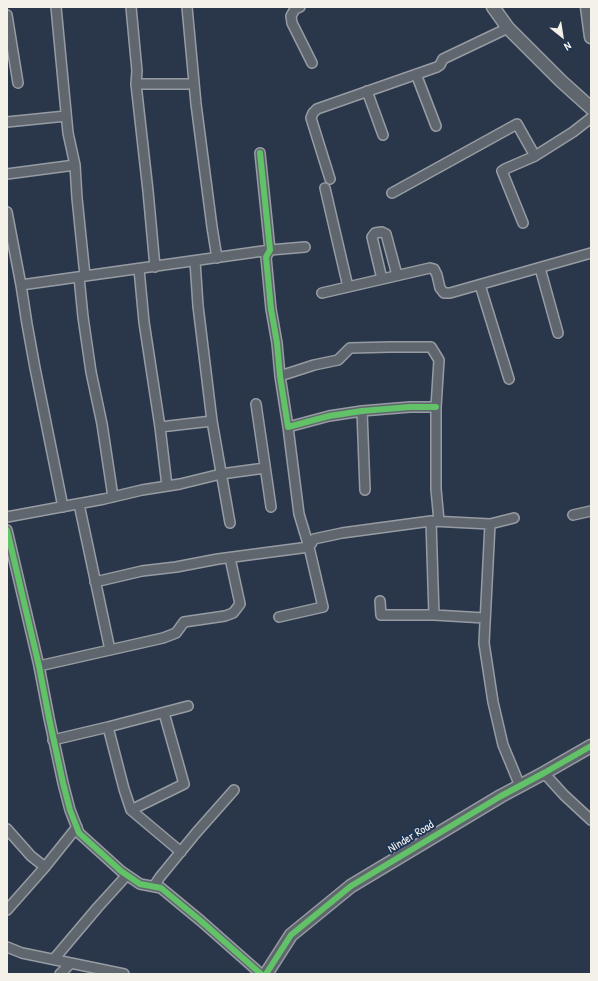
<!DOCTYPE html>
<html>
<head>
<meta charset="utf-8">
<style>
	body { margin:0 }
	#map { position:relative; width:598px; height:981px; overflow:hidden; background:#2a374a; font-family:"Patrick Hand",sans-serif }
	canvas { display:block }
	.frame { position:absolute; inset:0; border:8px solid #f4f1e8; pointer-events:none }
	.north { position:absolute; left:542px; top:16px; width:40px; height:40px; -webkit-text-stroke:3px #1d3557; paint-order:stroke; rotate:150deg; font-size:11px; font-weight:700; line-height:16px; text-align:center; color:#f4f1e8 }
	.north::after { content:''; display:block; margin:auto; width:14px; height:18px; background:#f4f1e8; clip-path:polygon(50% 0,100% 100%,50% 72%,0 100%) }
</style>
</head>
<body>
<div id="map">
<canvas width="598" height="981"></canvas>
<div class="frame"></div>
<div class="north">N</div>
</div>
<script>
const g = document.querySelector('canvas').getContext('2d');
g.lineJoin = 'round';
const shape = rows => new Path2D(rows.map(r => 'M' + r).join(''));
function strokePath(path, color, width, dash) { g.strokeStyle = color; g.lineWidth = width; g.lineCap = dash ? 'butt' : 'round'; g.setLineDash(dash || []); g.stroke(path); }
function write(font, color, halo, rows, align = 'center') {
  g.font = font + ' "Patrick Hand",sans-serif'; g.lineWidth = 4; g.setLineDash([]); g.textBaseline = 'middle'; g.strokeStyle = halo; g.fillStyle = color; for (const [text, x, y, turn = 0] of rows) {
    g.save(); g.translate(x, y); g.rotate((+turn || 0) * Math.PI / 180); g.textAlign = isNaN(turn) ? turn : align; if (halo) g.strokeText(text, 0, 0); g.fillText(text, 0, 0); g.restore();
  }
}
const street = shape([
	[56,7,68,133,75,165,77,198,85,276],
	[131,7,137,71,136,84,148,191,155,267],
	[187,7,196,104,212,227,217,258],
	[300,7,295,9,291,16,292,23,312,63],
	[7,15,18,83],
	[416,74,436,126],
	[136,84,194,84],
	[367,91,383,135],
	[7,122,66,116],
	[260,153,270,250,266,257,271,309,277,343,280,376,288,427,329,416,362,411,410,407,436,407],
	[7,174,75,165],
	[330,179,311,118,313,113,317,109,437,67,440,65,443,59,508,28],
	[325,188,348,287],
	[392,193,517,124,535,156],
	[7,212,21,285,27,324,35,368,63,507],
	[523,223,502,171,505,169,535,156,573,132,591,118],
	[195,261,198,306,212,421,230,523],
	[540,268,558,333],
	[139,269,144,322,160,427,167,486],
	[79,277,83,317,91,372,102,424,113,497],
	[382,279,372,237,375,233,382,232,386,234,397,275],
	[21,285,270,250,305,247],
	[480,285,509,379],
	[322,293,430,268,434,269,437,275,440,288,444,293,450,293,591,253],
	[280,376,314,365,338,360,350,348,390,347,431,347,439,360,436,407,436,489,439,521],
	[256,404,271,507],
	[362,411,365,490],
	[160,427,212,421],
	[79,504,110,650],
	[573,515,591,511],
	[7,517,104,499,142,490,180,484,221,474,265,468],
	[490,524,484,643,493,702,503,745,520,786],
	[7,530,39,666,49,718,63,783,70,810,79,833,121,871,140,884,161,888,201,921,261,974],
	[95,582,142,571,176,567,218,559,309,547,299,514,288,427],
	[380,601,381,615,434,615],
	[279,617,323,607,309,547,314,539,342,533,431,521],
	[485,618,434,615,431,521,490,524,514,518],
	[39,666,163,638,176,633,184,622,225,616,233,613,237,608,240,604,230,558],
	[108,727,124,789,131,810,181,852],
	[53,740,108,727,188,706],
	[544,773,564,795,591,820],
	[131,810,184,784,164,713],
	[7,829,31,856,45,867],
	[154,886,160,877,196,833,234,790],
	[7,910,45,867,77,827],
	[7,947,22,953,124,974],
	[54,959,98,907,127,875],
	[60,974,71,963]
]);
const secondary = shape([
	[493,7,508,28,561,81,591,108],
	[587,7,591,37],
	[266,974,291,935,351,886,501,796,544,773,591,746]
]);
strokePath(street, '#979ca3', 12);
strokePath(secondary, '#979ca3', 15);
strokePath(street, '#60666e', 9);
strokePath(secondary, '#60666e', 12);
strokePath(shape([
	[260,153,270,250,266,257,271,309,277,343,280,376,288,427,329,416,362,411,410,407,436,407],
	[7,530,39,666,49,718,63,783,70,810,79,833,121,871,140,884,161,888,201,921,261,974],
	[266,974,291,935,351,886,501,796,544,773,591,746]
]), '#61c268', 6);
write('12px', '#f4f1e8', '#1d3557', [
	["Ninder Road",411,837,-31]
]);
</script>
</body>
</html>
